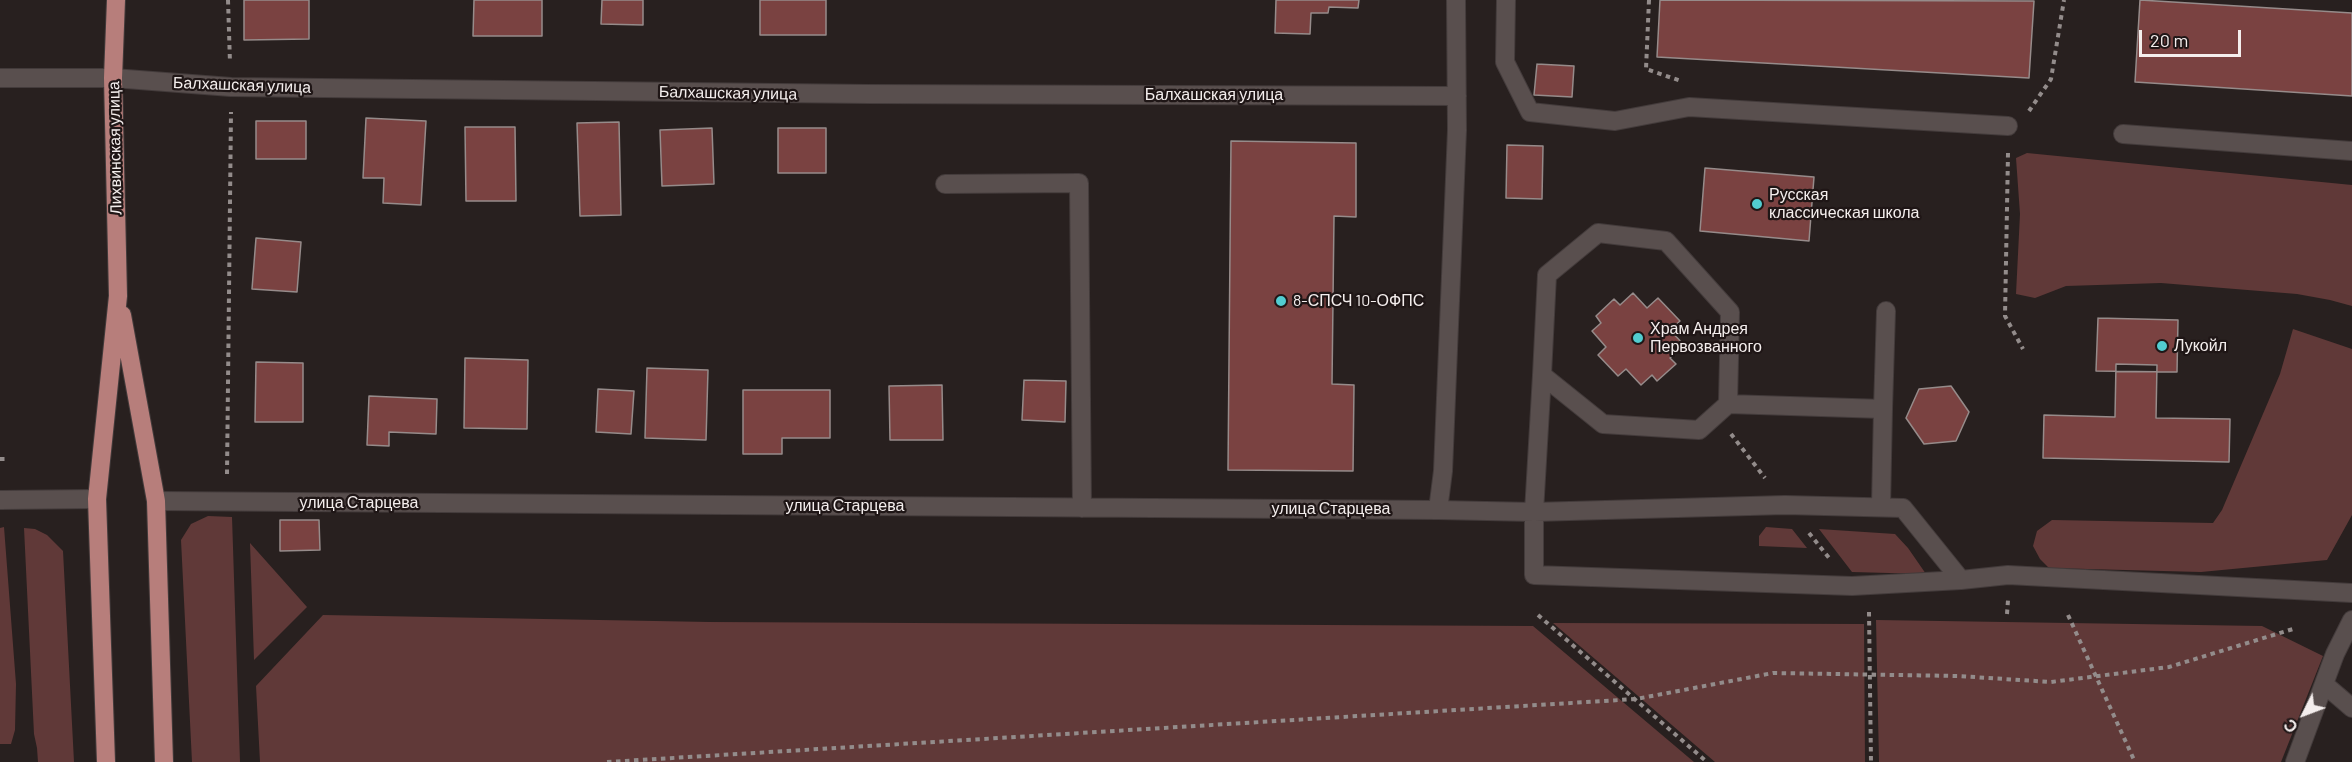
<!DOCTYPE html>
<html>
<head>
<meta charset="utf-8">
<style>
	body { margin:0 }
	#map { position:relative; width:2352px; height:762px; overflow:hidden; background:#28201f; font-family:Barlow,sans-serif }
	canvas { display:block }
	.north { position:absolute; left:2274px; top:684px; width:60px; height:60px; -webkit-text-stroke:4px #1f1616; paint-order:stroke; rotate:228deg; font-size:16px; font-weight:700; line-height:24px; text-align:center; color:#f4eeed }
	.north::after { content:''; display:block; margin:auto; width:21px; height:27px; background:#f4eeed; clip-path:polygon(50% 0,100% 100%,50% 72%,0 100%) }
	.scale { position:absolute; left:2139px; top:30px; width:102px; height:27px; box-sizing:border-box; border:3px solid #f4eeed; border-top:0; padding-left:8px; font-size:18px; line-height:21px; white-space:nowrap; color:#f4eeed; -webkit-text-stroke:4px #1f1616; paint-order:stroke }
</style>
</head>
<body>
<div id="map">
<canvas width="2352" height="762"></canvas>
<div class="north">С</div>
<div class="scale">20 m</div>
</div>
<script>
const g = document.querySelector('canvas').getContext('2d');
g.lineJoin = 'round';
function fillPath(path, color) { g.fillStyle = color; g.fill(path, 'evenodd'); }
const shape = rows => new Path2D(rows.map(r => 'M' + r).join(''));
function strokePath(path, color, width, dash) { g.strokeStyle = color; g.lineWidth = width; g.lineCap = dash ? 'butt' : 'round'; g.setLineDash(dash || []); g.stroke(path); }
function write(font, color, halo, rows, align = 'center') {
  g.font = font + ' Barlow,sans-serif'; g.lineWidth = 4.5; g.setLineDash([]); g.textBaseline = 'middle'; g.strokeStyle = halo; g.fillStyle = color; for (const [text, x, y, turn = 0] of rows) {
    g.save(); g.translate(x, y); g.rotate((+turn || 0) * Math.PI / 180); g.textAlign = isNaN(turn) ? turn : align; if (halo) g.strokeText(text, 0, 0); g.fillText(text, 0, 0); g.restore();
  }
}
fillPath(shape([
	[2027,153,2352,185,2352,306,2330,300,2297,294,2161,283,2066,286,2035,298,2016,294,2020,214,2016,158],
	[2293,329,2352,349,2352,515,2327,560,2201,572,2049,568,2040,559,2033,546,2037,531,2052,520,2213,523,2222,510,2280,374],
	[208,516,232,517,240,762,192,762,181,540,191,524],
	[4,527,16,684,15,730,11,744,0,744,0,528],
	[1766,527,1792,529,1807,548,1759,546,1759,536],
	[24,528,35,529,47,535,63,551,74,762,38,762,37,748,34,734],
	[1819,529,1895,534,1908,548,1926,574,1852,572],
	[250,543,307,607,254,660],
	[323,615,710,622,1533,626,1694,762,260,762,256,686],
	[1876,620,2262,626,2323,656,2281,762,1879,762],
	[1553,623,1864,624,1865,762,1715,762]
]), '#603938');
const building = shape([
	[244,0,309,0,309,39,244,40,244,0],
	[474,0,542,0,542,36,473,36,474,0],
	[602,0,643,0,643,25,601,24,602,0],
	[760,0,826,0,826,35,760,35,760,0],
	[1276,0,1359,0,1358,8,1329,7,1328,13,1311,13,1310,34,1275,33,1276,0],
	[1660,0,2034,1,2029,78,1657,57,1660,0],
	[2140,0,2352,13,2352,96,2135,82,2140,0],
	[1537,64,1574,66,1572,97,1534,95,1537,64],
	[366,118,426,121,421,205,383,203,384,178,363,178,366,118],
	[256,121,306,121,306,159,256,159,256,121],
	[619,122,621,215,580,216,577,123,619,122],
	[465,127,515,127,516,201,466,201,465,127],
	[712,128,714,184,662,186,660,130,712,128],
	[778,128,826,128,826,173,778,173,778,128],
	[1231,141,1356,143,1356,217,1334,216,1332,384,1354,385,1353,471,1228,470,1231,141],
	[1507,145,1543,146,1542,199,1506,198,1507,145],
	[1705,168,1814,177,1809,241,1700,231,1705,168],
	[256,238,301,242,297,292,252,289,256,238],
	[1633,293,1647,308,1658,298,1680,321,1670,330,1684,345,1670,358,1676,364,1657,381,1652,375,1641,385,1626,369,1618,376,1598,355,1606,347,1592,331,1601,323,1596,316,1614,299,1620,305,1633,293],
	[2098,318,2178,320,2177,372,2096,371,2098,318],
	[465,358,528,360,527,429,464,428,465,358],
	[256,362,303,363,303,422,255,422,256,362],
	[2116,364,2157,365,2156,418,2230,419,2229,462,2043,458,2044,415,2115,417,2116,364],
	[647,368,708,370,706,440,645,438,647,368],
	[1024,380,1066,381,1065,422,1022,420,1024,380],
	[942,385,943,440,890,440,889,386,942,385],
	[1951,386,1969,412,1956,441,1924,444,1906,418,1919,389,1951,386],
	[598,389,634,391,631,434,596,432,598,389],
	[743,390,830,390,830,438,782,438,782,454,743,454,743,390],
	[369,396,437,399,436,434,389,432,389,446,367,445,369,396],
	[280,520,319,520,320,550,280,551,280,520]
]);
fillPath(building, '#7a4241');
strokePath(building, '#968b8a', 1.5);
const minor = shape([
	[1506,0,1505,62,1530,112,1615,121,1689,107,2008,126],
	[0,78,113,78,231,87,869,94,1457,96],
	[2123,134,2352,151],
	[945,184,1079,183,1082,508],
	[1728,404,1883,409,1881,507],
	[1883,409,1886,311],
	[0,500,97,499],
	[156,501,1438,510,1534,512,1542,375,1547,275,1598,233,1666,241,1730,312,1728,404,1699,430,1603,424,1542,375],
	[1438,510,1443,471,1457,130,1456,0],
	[1961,580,1903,508,1785,505,1534,512,1534,575,1852,586,1961,580,2008,575,2352,593],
	[2324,684,2352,708],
	[2295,762,2335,654,2352,620]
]);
const major = shape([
	[122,315,156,501,164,762],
	[106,762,97,499,118,296,113,78,116,0]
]);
strokePath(minor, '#433b3b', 20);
strokePath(major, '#433b3b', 20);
strokePath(shape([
	[228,0,230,63],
	[1649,0,1646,69,1681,81],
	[2029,111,2051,79,2064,0],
	[2008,153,2005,316,2023,349],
	[1731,434,1765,478],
	[0,459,9,459],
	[227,474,231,112],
	[1809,533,1829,558],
	[1869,612,1871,762],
	[2007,614,2008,600],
	[1538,615,1707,762],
	[2068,615,2135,762],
	[607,762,1636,699,1773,673,1958,676,2051,682,2169,667,2293,629]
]), '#938c8b', 4, [4.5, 4.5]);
strokePath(minor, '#594f4e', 18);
strokePath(major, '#b77e7b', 18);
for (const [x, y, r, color] of [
	[1757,204,6,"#52ccd0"],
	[1281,301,6,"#52ccd0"],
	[1638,338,6,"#52ccd0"],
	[2162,346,6,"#52ccd0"]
]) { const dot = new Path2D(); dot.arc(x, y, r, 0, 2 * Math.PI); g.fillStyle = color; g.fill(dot); strokePath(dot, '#1f1616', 2); }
write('16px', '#f4eeed', '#1f1616', [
	["Балхашская улица",242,85,2],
	["Балхашская улица",728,93,1],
	["Балхашская улица",1214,95],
	["Лихвинская улица",115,148,-91],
	["улица Старцева",359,503],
	["улица Старцева",845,506],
	["улица Старцева",1331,509]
]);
write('16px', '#f4eeed', '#1f1616', [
	["Русская",1769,195],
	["классическая школа",1769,213],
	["8-СПСЧ 10-ОФПС",1293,301],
	["Храм Андрея",1650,329],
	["Первозванного",1650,347],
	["Лукойл",2174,346]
], 'left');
</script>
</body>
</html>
